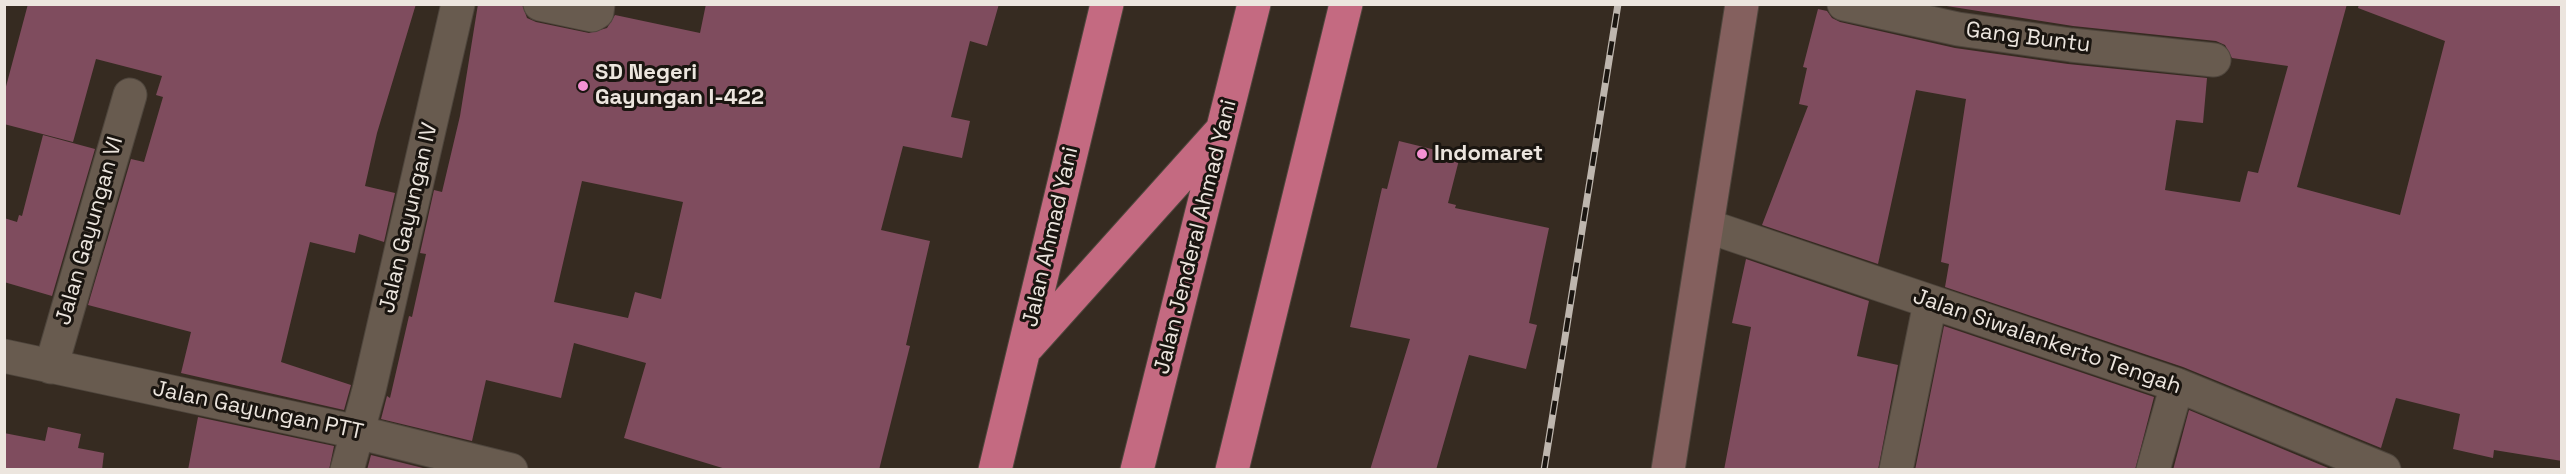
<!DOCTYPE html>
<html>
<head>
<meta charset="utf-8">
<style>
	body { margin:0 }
	#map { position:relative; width:2566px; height:474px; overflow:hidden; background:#362b21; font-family:"Space Grotesk",sans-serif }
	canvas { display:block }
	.frame { position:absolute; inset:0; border:6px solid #ece5de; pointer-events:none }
</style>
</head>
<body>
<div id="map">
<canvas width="2566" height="474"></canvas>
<div class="frame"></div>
</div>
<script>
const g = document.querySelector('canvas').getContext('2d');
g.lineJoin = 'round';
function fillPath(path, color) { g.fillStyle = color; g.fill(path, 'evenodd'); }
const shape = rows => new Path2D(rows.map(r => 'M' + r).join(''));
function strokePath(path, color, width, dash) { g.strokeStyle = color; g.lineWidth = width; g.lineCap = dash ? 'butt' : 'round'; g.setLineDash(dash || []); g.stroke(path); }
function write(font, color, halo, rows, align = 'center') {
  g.font = font + ' "Space Grotesk",sans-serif'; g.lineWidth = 6; g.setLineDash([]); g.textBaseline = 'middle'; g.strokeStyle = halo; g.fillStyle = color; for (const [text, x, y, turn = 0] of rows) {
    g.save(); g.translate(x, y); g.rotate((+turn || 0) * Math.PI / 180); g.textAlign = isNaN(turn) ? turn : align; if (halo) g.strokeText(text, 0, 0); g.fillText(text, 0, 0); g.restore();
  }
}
fillPath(shape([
	[28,4,416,4,377,133,365,186,395,193,384,242,359,234,355,253,310,242,281,362,351,385,344,410,181,373,191,332,88,305,131,159,144,162,163,97,156,95,162,76,96,59,73,142,4,124,4,94],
	[478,4,522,4,527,18,536,22,589,33,607,28,615,15,700,33,706,4,999,4,987,46,970,41,951,117,970,121,962,158,903,146,881,230,930,241,906,345,910,346,879,470,729,470,624,438,646,363,574,343,561,398,486,380,472,441,381,419,387,396,390,398,409,316,412,317,426,254,420,253,434,190,442,192,460,116],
	[582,181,683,202,661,299,635,292,628,318,554,302],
	[1934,4,2347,4,2297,187,2400,215,2445,41,2358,8,2359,4,2562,4,2562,461,2494,450,2493,458,2453,449,2460,414,2396,398,2381,448,2183,367,1945,287,1949,264,1941,262,1966,99,1916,90,1878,264,1762,225,1808,106,1799,104,1807,68,1803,67,1818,9,1827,11,1832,18,1840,22,1955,48,2068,64,2207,78,2203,123,2176,120,2165,190,2240,202,2248,171,2258,173,2288,66,2232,58,2225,45,2216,41,2073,26],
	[43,135,95,149,52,296,4,282,4,218,17,222,19,215,22,216],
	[1399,141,1460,156,1448,203,1456,205,1455,208,1549,228,1529,323,1537,325,1526,369,1469,355,1436,470,1370,470,1410,339,1350,327,1382,188,1387,189],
	[1746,259,1869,301,1857,356,1898,365,1878,470,1724,470,1751,327,1732,323],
	[1944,326,2154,397,2135,470,1915,470],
	[2189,410,2333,470,2173,470],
	[198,417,334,446,329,470,188,470],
	[48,427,81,434,78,448,104,453,102,470,4,470,4,433,45,441],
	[371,455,431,470,367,470]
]), '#7f4c5e');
const street = shape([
	[540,4,592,15,597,12,598,4],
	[1844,4,1958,29,2071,45,2214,60],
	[1707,226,2177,385,2384,470],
	[4,356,357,432,511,470],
	[51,367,130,95],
	[347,470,369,390,458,4],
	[1896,470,1930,303],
	[2153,470,2177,385]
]);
const secondary = shape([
	[1668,470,1742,4]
]);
const highway = shape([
	[1028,346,1222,130],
	[995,470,1107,4],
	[1137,470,1254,4],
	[1232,470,1346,4]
]);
strokePath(street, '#4f463d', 35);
strokePath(secondary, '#4f463d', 35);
strokePath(highway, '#4f463d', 35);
strokePath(street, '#685b4f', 33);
strokePath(secondary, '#84605e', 33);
strokePath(highway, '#c46a81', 33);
const rail = shape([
	[1544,470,1618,4]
]);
strokePath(rail, '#beb6ae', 7);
strokePath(rail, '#1a1510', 4.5, [14]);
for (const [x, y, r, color] of [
	[583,86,6,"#f591d3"],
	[1422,154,6,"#f591d3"]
]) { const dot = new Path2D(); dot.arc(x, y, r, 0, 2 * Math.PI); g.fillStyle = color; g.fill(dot); strokePath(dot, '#1a1510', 2); }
write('22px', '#ece5de', '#1a1510', [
	["Gang Buntu",2028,38,7],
	["Jalan Gayungan IV",409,218,-77],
	["Jalan Gayungan VI",90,231,-74],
	["Jalan Ahmad Yani",1051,237,-77],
	["Jalan Jenderal Ahmad Yani",1196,237,-76],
	["Jalan Siwalankerto Tengah",2047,342,19],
	["Jalan Gayungan PTT",258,411,12]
]);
write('bold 22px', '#ece5de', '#1a1510', [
	["SD Negeri",595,73],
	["Gayungan I-422",595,98],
	["Indomaret",1434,154]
], 'left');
</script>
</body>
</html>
